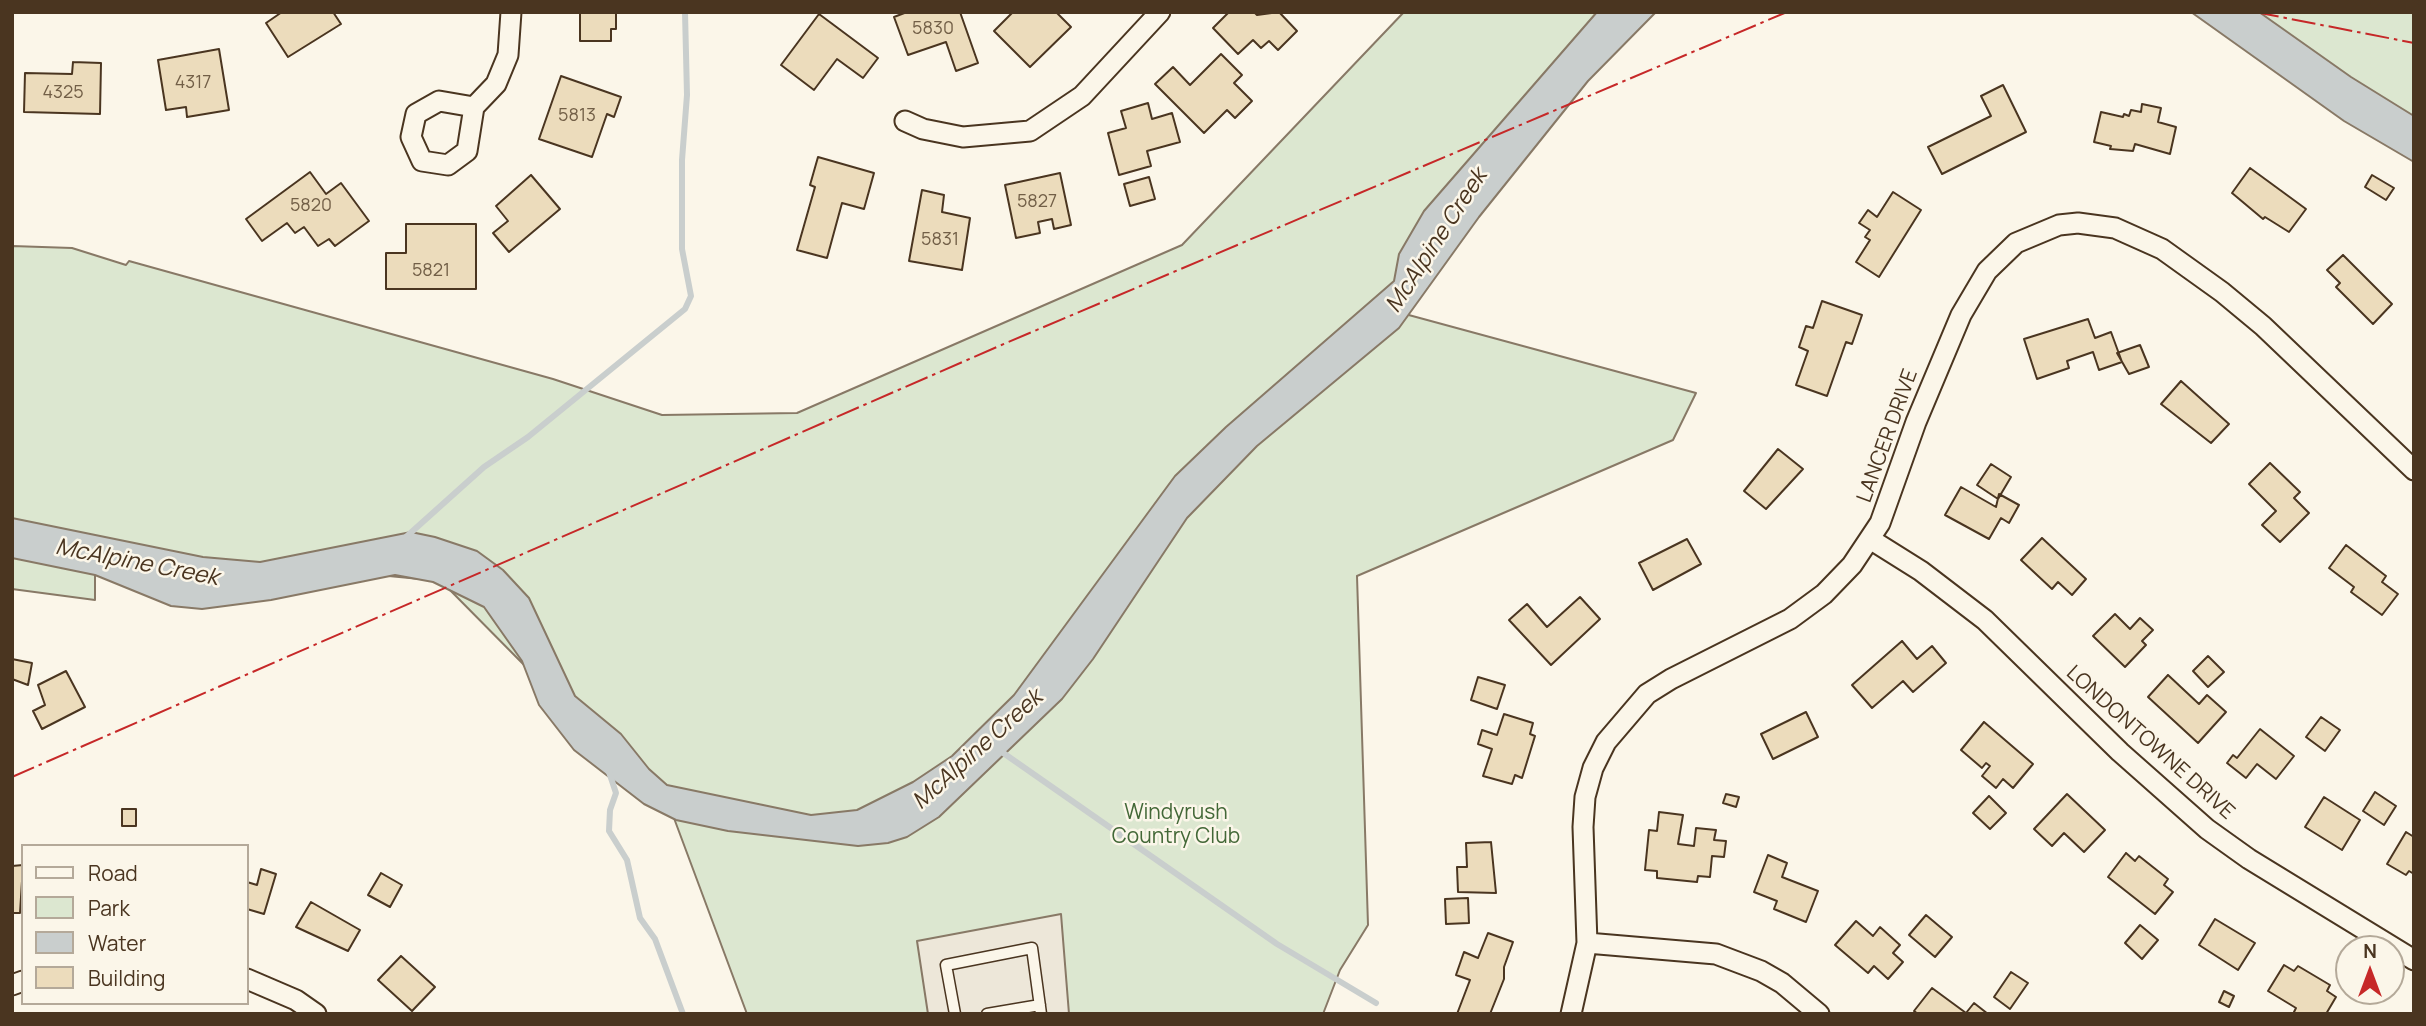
<!DOCTYPE html>
<html>
<head>
<meta charset="utf-8">
<style>
	body { margin:0 }
	#map { position:relative; width:2426px; height:1026px; overflow:hidden; background:#fbf6e9; font-family:Manrope,sans-serif }
	canvas { display:block }
	.frame { position:absolute; inset:0; border:14px solid #4a3520; pointer-events:none }
	.legend { position:absolute; left:21px; top:844px; width:228px; height:161px; box-sizing:border-box; background:#fbf6e9; border:2px solid #b4a999; margin:0; padding:9px 12px; list-style:none; font-size:21px; color:#4a3520 }
	.legend li { display:flex; align-items:center; gap:14px; height:35px }
	.legend b { width:35px; border:2px solid #b4a999 }
	.north { position:absolute; left:2335px; top:935px; width:70px; height:70px; box-sizing:border-box; background:#fbf6e9; border:2px solid #b4a999; border-radius:50%; rotate:0deg; font-size:19px; font-weight:700; line-height:28px; text-align:center; color:#4a3520 }
	.north::after { content:''; display:block; margin:auto; width:24px; height:32px; background:#c62828; clip-path:polygon(50% 0,100% 100%,50% 72%,0 100%) }
</style>
</head>
<body>
<div id="map">
<canvas width="2426" height="1026"></canvas>
<div class="frame"></div>
<ul class="legend">
<li><b style="height:9px;background:#fbf6e9"></b>Road</li>
<li><b style="height:19px;background:#dce7d0"></b>Park</li>
<li><b style="height:19px;background:#c9cecd"></b>Water</li>
<li><b style="height:19px;background:#ecdcbc"></b>Building</li>
</ul>
<div class="north">N</div>
</div>
<script>
const g = document.querySelector('canvas').getContext('2d');
g.lineJoin = 'round';
function fillPath(path, color) { g.fillStyle = color; g.fill(path, 'evenodd'); }
const shape = rows => new Path2D(rows.map(r => 'M' + r).join(''));
function strokePath(path, color, width, dash) { g.strokeStyle = color; g.lineWidth = width; g.lineCap = dash ? 'butt' : 'round'; g.setLineDash(dash || []); g.stroke(path); }
function write(font, color, halo, rows, align = 'center') {
  g.font = font + ' Manrope,sans-serif'; g.lineWidth = 5; g.setLineDash([]); g.textBaseline = 'middle'; g.strokeStyle = halo; g.fillStyle = color; for (const [text, x, y, turn = 0] of rows) {
    g.save(); g.translate(x, y); g.rotate((+turn || 0) * Math.PI / 180); g.textAlign = isNaN(turn) ? turn : align; if (halo) g.strokeText(text, 0, 0); g.fillText(text, 0, 0); g.restore();
  }
}
const green = shape([
	[1404,12,1630,12,1394,311,1696,393,1673,440,1357,576,1368,925,1340,970,1323,1014,747,1014,665,794,623,765,441,581,95,548,95,600,12,589,12,246,72,248,126,265,129,261,553,379,662,415,797,413,1182,245,1404,12],
	[2206,12,2414,12,2414,151,2206,12]
]);
fillPath(green, '#dce7d0');
strokePath(green, '#887966', 2);
const parking = shape([
	[1061,914,1069,1014,928,1014,917,941,1061,914]
]);
fillPath(parking, '#ede7d9');
strokePath(parking, '#887966', 2);
const water = shape([
	[1597,12,1656,12,1588,81,1479,217,1399,328,1257,446,1187,518,1093,659,1062,699,939,817,907,837,888,843,858,846,728,831,676,820,644,804,574,750,539,705,522,661,484,607,433,582,395,575,271,600,202,609,171,606,95,575,12,558,12,518,203,557,260,562,411,532,435,537,477,551,503,570,529,598,575,696,621,734,649,769,667,785,811,815,857,810,913,782,952,756,1014,695,1175,476,1226,427,1394,281,1399,254,1424,211,1597,12],
	[2191,12,2259,12,2351,77,2414,116,2414,162,2344,121,2191,12]
]);
fillPath(water, '#c9cecd');
strokePath(water, '#887966', 2);
strokePath(shape([
	[406,537,484,467,528,437,685,309,691,296,682,249,682,160,687,95,685,12],
	[999,750,1277,944,1376,1003],
	[609,772,616,793,610,810,609,831,627,860,640,918,655,939,683,1014]
]), '#c9cecd', 6);
const building = shape([
	[282,12,333,12,341,24,288,57,266,23,282,12],
	[580,12,616,12,616,29,611,29,611,41,580,41,580,12],
	[907,12,960,12,978,63,956,71,946,42,908,55,894,17,907,12],
	[1013,12,1056,12,1071,27,1030,67,994,31,1013,12],
	[1229,12,1254,12,1257,15,1279,12,1297,31,1278,50,1269,41,1261,48,1253,40,1238,54,1213,28,1229,12],
	[819,14,878,58,863,78,837,59,814,90,781,65,819,14],
	[219,49,229,110,187,117,186,107,166,110,158,60,219,49],
	[1221,54,1242,75,1234,83,1252,101,1235,118,1227,110,1204,133,1155,84,1173,67,1190,85,1221,54],
	[73,62,101,63,100,114,24,112,25,73,72,74,73,62],
	[561,76,621,97,614,117,607,114,592,157,539,139,561,76],
	[2003,85,2026,132,1942,174,1928,147,1991,116,1981,96,2003,85],
	[1148,103,1152,119,1172,113,1180,142,1147,151,1151,166,1119,175,1108,133,1126,128,1121,111,1148,103],
	[2142,104,2161,108,2158,122,2176,127,2170,154,2135,144,2133,151,2110,149,2111,146,2094,142,2101,112,2123,117,2124,114,2129,116,2131,110,2141,112,2142,104],
	[818,157,874,173,864,209,842,203,827,258,797,250,815,187,810,185,818,157],
	[2250,168,2306,209,2289,232,2265,217,2263,219,2232,193,2250,168],
	[310,172,326,194,341,183,369,221,335,246,329,239,318,246,304,227,295,233,287,223,262,241,246,219,310,172],
	[1060,173,1071,225,1054,229,1052,219,1038,222,1040,233,1016,238,1005,185,1060,173],
	[531,175,560,209,509,252,493,233,508,221,496,206,531,175],
	[2372,175,2394,188,2386,200,2365,187,2372,175],
	[1149,177,1155,199,1130,206,1124,184,1149,177],
	[922,190,944,195,942,212,970,218,962,270,909,261,922,190],
	[1893,192,1921,210,1879,277,1856,262,1870,240,1865,237,1870,230,1859,223,1868,210,1877,217,1893,192],
	[406,224,476,224,476,289,386,289,386,253,406,253,406,224],
	[2343,255,2392,304,2373,324,2336,287,2340,283,2327,270,2343,255],
	[1822,301,1862,315,1852,344,1846,342,1827,396,1796,385,1808,351,1799,347,1806,326,1813,328,1822,301],
	[2088,319,2095,338,2111,332,2122,362,2099,370,2093,352,2067,361,2069,368,2037,379,2024,339,2088,319],
	[2140,345,2149,367,2129,374,2117,353,2140,345],
	[2181,381,2229,424,2211,443,2161,404,2181,381],
	[1778,449,1803,469,1766,509,1744,491,1778,449],
	[2270,463,2300,492,2294,498,2309,513,2280,542,2262,525,2276,511,2249,484,2270,463],
	[1991,464,2011,477,1998,499,1977,485,1991,464],
	[1961,487,1996,507,1999,494,2019,505,2009,523,2001,518,1989,539,1945,515,1961,487],
	[2042,538,2086,579,2072,595,2058,582,2052,589,2021,560,2042,538],
	[1687,539,1701,564,1653,590,1639,563,1687,539],
	[2346,545,2386,576,2382,582,2398,594,2382,615,2351,592,2354,587,2329,568,2346,545],
	[1580,597,1600,619,1551,665,1509,620,1527,604,1547,627,1580,597],
	[2115,614,2130,629,2140,618,2153,630,2142,641,2146,645,2125,667,2093,636,2115,614],
	[1902,641,1917,659,1932,646,1946,663,1913,692,1903,681,1872,708,1852,685,1902,641],
	[2208,656,2224,672,2208,687,2193,671,2208,656],
	[12,659,32,663,28,685,12,679,12,659],
	[66,671,85,707,42,729,33,711,45,705,38,685,66,671],
	[2168,675,2199,704,2207,695,2226,712,2198,743,2148,697,2168,675],
	[1478,677,1505,685,1497,709,1471,700,1478,677],
	[1806,712,1818,737,1773,759,1761,734,1806,712],
	[1504,714,1533,723,1530,734,1535,736,1522,778,1515,775,1512,784,1483,776,1492,749,1478,744,1482,730,1497,735,1504,714],
	[2321,717,2340,730,2325,751,2306,737,2321,717],
	[1984,722,2033,764,2013,788,2003,779,1996,788,1982,776,1990,766,1986,763,1982,768,1961,750,1984,722],
	[2260,729,2294,756,2276,779,2257,764,2246,778,2227,763,2233,755,2237,758,2260,729],
	[2375,792,2396,806,2384,825,2363,811,2375,792],
	[1726,794,1739,797,1736,807,1723,803,1726,794],
	[2067,794,2105,830,2084,852,2064,833,2052,846,2034,829,2067,794],
	[1989,796,2006,813,1990,829,1973,813,1989,796],
	[2324,797,2360,820,2342,850,2305,827,2324,797],
	[122,809,136,809,136,826,122,826,122,809],
	[1659,812,1683,815,1678,844,1694,846,1696,828,1716,830,1714,840,1726,841,1724,857,1712,856,1710,877,1698,876,1697,882,1657,878,1657,871,1645,870,1649,830,1657,831,1659,812],
	[2406,832,2414,837,2414,874,2409,871,2406,875,2387,864,2406,832],
	[1491,842,1496,893,1458,892,1457,867,1467,867,1466,843,1491,842],
	[2126,853,2135,861,2139,856,2168,879,2164,885,2173,892,2155,914,2108,877,2126,853],
	[1768,855,1787,863,1782,877,1818,891,1806,922,1774,909,1777,901,1754,892,1768,855],
	[23,865,20,913,12,913,12,866,23,865],
	[261,869,276,874,264,914,247,909,247,882,257,885,261,869],
	[381,873,402,885,390,907,368,895,381,873],
	[1468,898,1469,923,1446,924,1445,899,1468,898],
	[311,902,360,930,348,951,296,927,311,902],
	[1926,915,1952,937,1935,957,1909,935,1926,915],
	[2215,919,2255,943,2238,970,2199,945,2215,919],
	[1856,921,1873,936,1880,927,1900,945,1893,953,1903,962,1888,979,1874,966,1868,973,1835,945,1856,921],
	[2140,925,2158,940,2142,959,2125,943,2140,925],
	[1488,933,1513,942,1504,967,1504,979,1490,1014,1457,1014,1470,980,1456,975,1464,952,1478,958,1488,933],
	[401,956,435,987,412,1011,378,980,401,956],
	[2284,965,2294,971,2298,966,2330,985,2327,991,2336,997,2326,1014,2293,1014,2296,1008,2268,991,2284,965],
	[2011,972,2028,983,2010,1009,1994,997,2011,972],
	[1932,988,1966,1013,1974,1003,1988,1014,1918,1014,1914,1011,1932,988],
	[2224,991,2234,996,2229,1007,2219,1002,2224,991]
]);
fillPath(building, '#ecdcbc');
strokePath(building, '#4a3520', 2);
const service = shape([
	[955,1014,946,965,1032,948,1041,1014],
	[987,1014,1040,1005]
]);
const minor = shape([
	[474,107,439,101,416,114,411,137,422,161,448,165,467,151,474,107,496,84,508,55,511,12],
	[905,121,923,129,963,137,1030,131,1082,96,1160,12],
	[1870,539,1921,571,1985,620,2120,752,2207,829,2249,859,2414,960],
	[1587,943,1716,954,1761,971,1782,983,1819,1014],
	[247,979,296,1000,316,1014],
	[12,985,23,981],
	[1571,1014,1587,943,1583,827,1585,797,1593,768,1606,742,1647,694,1671,679,1790,619,1824,594,1852,565,1880,523,1916,422,1961,315,1987,271,2016,243,2059,225,2078,223,2115,228,2162,249,2222,292,2263,326,2414,470]
]);
strokePath(service, '#4a3520', 13);
strokePath(minor, '#4a3520', 23);
strokePath(service, '#fbf6e9', 10);
strokePath(minor, '#fbf6e9', 19);
strokePath(shape([
	[2255,12,2414,43],
	[12,777,1006,343,1787,12]
]), '#c62828', 2, [24, 5, 3.5, 5]);
write('18px', '#725f47', null, [
	["5830",933,29],
	["4317",193,83],
	["4325",63,93],
	["5813",577,116],
	["5827",1037,202],
	["5820",311,206],
	["5831",940,240],
	["5821",431,271]
]);
write('21px', '#4a3520', '#fbf6e9', [
	["LANCER DRIVE",1888,436,-70],
	["LONDONTOWNE DRIVE",2150,743,42]
]);
write('21px', '#436837', '#fbf6e9', [
	["Windyrush",1176,813],
	["Country Club",1176,837]
]);
write('italic 23px', '#4a3520', '#fbf6e9', [
	["McAlpine Creek",1437,241,-57],
	["McAlpine Creek",137,563,11],
	["McAlpine Creek",978,750,-42]
]);
</script>
</body>
</html>
